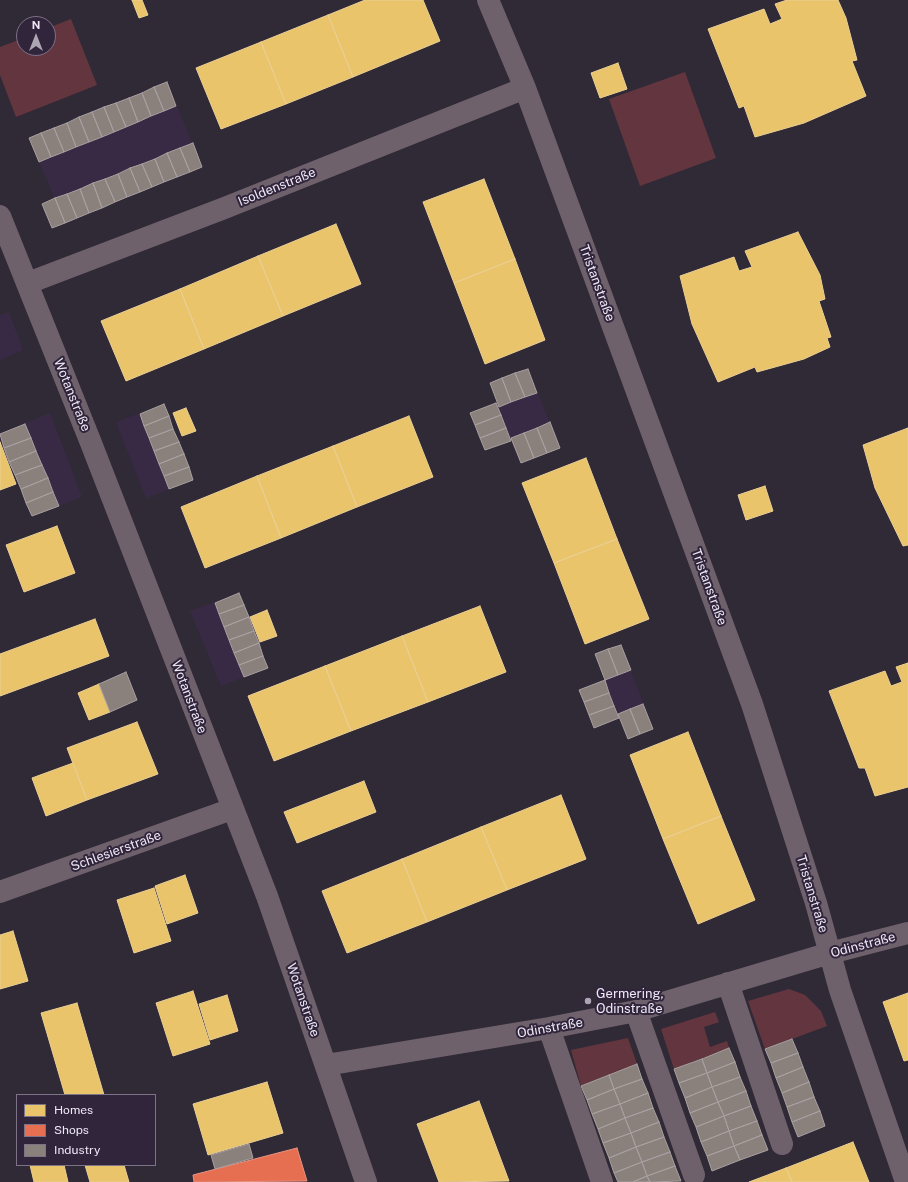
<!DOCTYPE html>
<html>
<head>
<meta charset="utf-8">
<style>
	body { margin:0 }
	#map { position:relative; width:908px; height:1182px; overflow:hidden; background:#302a36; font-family:"Public Sans",sans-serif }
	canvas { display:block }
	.legend { position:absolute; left:16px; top:1094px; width:140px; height:72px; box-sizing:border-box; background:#30253b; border:1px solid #7c7386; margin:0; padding:5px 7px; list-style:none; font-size:12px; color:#efe8f7 }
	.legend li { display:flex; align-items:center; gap:8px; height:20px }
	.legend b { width:20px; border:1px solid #7c7386 }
	.north { position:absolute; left:16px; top:16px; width:40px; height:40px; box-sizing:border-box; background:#30253b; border:1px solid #7c7386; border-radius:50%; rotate:0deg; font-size:11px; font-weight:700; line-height:16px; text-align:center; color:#efe8f7 }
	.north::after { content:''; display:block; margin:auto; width:14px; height:18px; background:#aca6b3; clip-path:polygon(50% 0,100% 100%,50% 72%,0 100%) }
</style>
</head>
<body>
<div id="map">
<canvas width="908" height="1182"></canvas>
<ul class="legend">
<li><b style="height:11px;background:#e9c46a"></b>Homes</li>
<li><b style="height:11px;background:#e76f51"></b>Shops</li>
<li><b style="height:11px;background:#8a817c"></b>Industry</li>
</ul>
<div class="north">N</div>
</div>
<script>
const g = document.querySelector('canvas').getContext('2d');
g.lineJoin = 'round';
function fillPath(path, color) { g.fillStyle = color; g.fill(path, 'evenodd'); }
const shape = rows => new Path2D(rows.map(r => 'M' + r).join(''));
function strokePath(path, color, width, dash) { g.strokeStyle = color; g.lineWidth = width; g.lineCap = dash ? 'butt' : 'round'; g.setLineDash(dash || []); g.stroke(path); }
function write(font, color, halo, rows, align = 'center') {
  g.font = font + ' "Public Sans",sans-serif'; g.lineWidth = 4; g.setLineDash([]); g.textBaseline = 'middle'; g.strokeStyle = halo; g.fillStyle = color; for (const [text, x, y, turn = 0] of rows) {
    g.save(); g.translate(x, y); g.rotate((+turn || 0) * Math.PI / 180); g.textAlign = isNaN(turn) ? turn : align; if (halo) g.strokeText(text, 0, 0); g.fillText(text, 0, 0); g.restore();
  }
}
fillPath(shape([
	[167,82,202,167,65,223,29,138],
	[9,312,23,350,0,360,0,315],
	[528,369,560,448,521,463,511,441,485,450,471,413,497,402,490,383],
	[164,404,193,480,146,498,116,422],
	[50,413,82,497,32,516,0,439,0,434],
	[239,593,268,668,221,686,190,611],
	[621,645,653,729,628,739,619,718,594,728,579,690,605,680,595,654]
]), '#382a44');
fillPath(shape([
	[71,19,97,85,16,117,0,75,0,47,24,38,24,48,48,48,48,28],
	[685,72,716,158,640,186,609,99],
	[789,989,805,995,821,1011,827,1026,765,1049,748,1001],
	[715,1012,719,1022,704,1027,710,1047,727,1041,729,1048,674,1069,661,1029],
	[628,1038,637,1064,581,1086,571,1050]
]), '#63363f');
const homes = shape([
	[132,0,142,0,148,15,139,18,132,0],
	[365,0,423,0,440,41,353,77,328,15,365,0],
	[787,0,838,0,846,18,857,60,852,61,866,96,804,123,755,137,744,106,739,108,708,29,764,9,770,24,782,19,775,4,787,0],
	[328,15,353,77,286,104,261,42,328,15],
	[261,42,286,104,221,129,196,68,261,42],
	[618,63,627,89,600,98,591,73,618,63],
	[484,179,515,259,454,283,423,202,484,179],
	[336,224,361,284,283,316,258,256,336,224],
	[798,232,820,275,825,299,819,301,831,337,827,338,830,347,804,359,757,372,755,367,718,382,692,324,680,276,734,257,739,271,752,267,745,251,798,232],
	[258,256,283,316,204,349,180,289,258,256],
	[515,259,545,340,485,364,454,283,515,259],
	[180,289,204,349,126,381,101,321,180,289],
	[186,408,196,431,182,436,173,413,186,408],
	[409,416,433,477,357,507,333,446,409,416],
	[908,428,908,545,903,546,875,488,863,445,908,428],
	[0,442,16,484,0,490,0,442],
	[333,446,357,507,281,538,257,476,333,446],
	[586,458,617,539,554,563,522,483,586,458],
	[257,476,281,538,205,568,181,507,257,476],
	[765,486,773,511,746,520,738,495,765,486],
	[57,526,75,573,24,592,6,545,57,526],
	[617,539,649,619,585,644,554,563,617,539],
	[480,606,506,672,428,702,402,636,480,606],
	[267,610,277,636,260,642,250,617,267,610],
	[95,619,109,656,0,696,0,654,95,619],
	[402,636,428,702,351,731,325,666,402,636],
	[908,663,908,787,875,796,865,768,859,768,829,691,885,671,891,686,902,682,896,667,908,663],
	[325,666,351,731,274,761,248,696,325,666],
	[99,684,110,712,89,720,78,693,99,684],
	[137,722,158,774,87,800,67,748,137,722],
	[688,732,721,816,663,839,630,755,688,732],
	[73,763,87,800,46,816,32,778,73,763],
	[364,781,376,812,297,843,284,812,364,781],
	[561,795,586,859,507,890,481,827,561,795],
	[721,816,755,900,698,924,663,839,721,816],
	[481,827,507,890,427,922,402,859,481,827],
	[402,859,427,922,347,953,322,891,402,859],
	[185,875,198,913,167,924,155,886,185,875],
	[154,888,171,941,134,953,117,900,154,888],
	[13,931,28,981,0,989,0,935,13,931],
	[193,991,210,1044,173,1056,156,1003,193,991],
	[908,993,908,1060,904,1061,883,1002,908,993],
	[227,995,238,1031,210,1040,199,1004,227,995],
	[77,1003,104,1095,65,1095,41,1013,77,1003],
	[267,1082,283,1133,208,1155,193,1104,267,1082],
	[479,1101,509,1181,439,1182,417,1124,479,1101],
	[853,1142,869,1182,792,1182,786,1168,853,1142],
	[30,1165,64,1165,68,1182,34,1182,30,1165],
	[85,1165,124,1165,129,1182,90,1182,85,1165],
	[786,1168,792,1182,749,1182,786,1168]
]);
fillPath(homes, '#e9c46a');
strokePath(homes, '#ebcf94', 1);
const shops = shape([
	[297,1148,307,1181,194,1182,193,1175,297,1148]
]);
fillPath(shops, '#e76f51');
strokePath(shops, '#e99383', 1);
const industry = shape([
	[167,82,176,106,164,111,154,87,167,82],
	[154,87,164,111,151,116,142,93,154,87],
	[142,93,151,116,138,122,129,98,142,93],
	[129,98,138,122,126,127,116,103,129,98],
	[116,103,126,127,114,132,104,107,116,103],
	[104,107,114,132,102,137,92,112,104,107],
	[92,112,102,137,89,142,79,117,92,112],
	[79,117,89,142,76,147,67,123,79,117],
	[67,123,76,147,64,152,54,128,67,123],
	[54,128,64,152,51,157,41,133,54,128],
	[41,133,51,157,39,162,29,138,41,133],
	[193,143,202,167,190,172,180,148,193,143],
	[180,148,190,172,177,177,167,153,180,148],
	[167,153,177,177,164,182,155,159,167,153],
	[155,159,164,182,152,187,142,164,155,159],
	[142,164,152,187,140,192,130,168,142,164],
	[130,168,140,192,127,197,118,174,130,168],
	[118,174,127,197,115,202,105,179,118,174],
	[105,179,115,202,102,208,93,183,105,179],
	[93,183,102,208,89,213,80,189,93,183],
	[80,189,89,213,77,218,67,194,80,189],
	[67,194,77,218,65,223,55,198,67,194],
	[55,198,65,223,52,228,42,204,55,198],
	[528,369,537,393,525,397,515,373,528,369],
	[515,373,525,397,511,402,502,378,515,373],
	[502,378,511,402,499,407,490,383,502,378],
	[496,403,501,415,475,425,470,413,496,403],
	[164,404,169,416,144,426,140,414,164,404],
	[501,415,506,428,480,438,475,425,501,415],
	[169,416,173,429,149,438,144,426,169,416],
	[550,422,560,448,547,453,537,428,550,422],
	[25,424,31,438,4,448,0,434,25,424],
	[506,428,511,441,485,450,480,438,506,428],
	[537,428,547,453,534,458,524,433,537,428],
	[173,429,179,442,154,451,149,438,173,429],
	[524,433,534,458,521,463,511,438,524,433],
	[31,438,36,451,9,462,4,448,31,438],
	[179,442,184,454,159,464,154,451,179,442],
	[36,451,42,465,15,475,9,462,36,451],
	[184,454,189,467,164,476,159,464,184,454],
	[42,465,48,478,21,489,15,475,42,465],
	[189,467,193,480,169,489,164,476,189,467],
	[48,478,53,492,26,503,21,489,48,478],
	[53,492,59,506,32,516,26,503,53,492],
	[239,593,244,605,219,614,215,603,239,593],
	[244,605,249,617,224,627,219,614,244,605],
	[249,617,254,631,229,640,224,627,249,617],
	[254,631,259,643,234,653,229,640,254,631],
	[259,643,263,656,239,665,234,653,259,643],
	[621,645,631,670,618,675,608,649,621,645],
	[608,649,618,675,605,680,595,654,608,649],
	[263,656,268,668,244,677,239,665,263,656],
	[126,672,137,700,110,712,99,684,126,672],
	[605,680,609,693,584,702,579,690,605,680],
	[609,693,614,706,589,715,584,702,609,693],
	[643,704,653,729,640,734,630,709,643,704],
	[614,706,619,718,594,728,589,715,614,706],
	[630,709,640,734,628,739,618,714,630,709],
	[792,1039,798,1053,771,1063,765,1049,792,1039],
	[729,1048,735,1062,707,1073,702,1059,729,1048],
	[798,1053,803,1067,776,1078,771,1063,798,1053],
	[702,1059,707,1073,679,1083,674,1069,702,1059],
	[735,1062,740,1077,712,1087,707,1073,735,1062],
	[637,1064,642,1079,614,1089,609,1075,637,1064],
	[803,1067,809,1082,782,1093,776,1078,803,1067],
	[707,1073,712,1087,685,1098,679,1083,707,1073],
	[609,1075,614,1089,587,1100,581,1086,609,1075],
	[740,1077,746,1091,718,1102,712,1087,740,1077],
	[642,1079,648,1093,620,1104,614,1089,642,1079],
	[809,1082,814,1097,787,1107,782,1093,809,1082],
	[712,1087,718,1102,690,1113,685,1098,712,1087],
	[614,1089,620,1104,592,1114,587,1100,614,1089],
	[746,1091,751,1106,724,1116,718,1102,746,1091],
	[648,1093,653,1108,625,1118,620,1104,648,1093],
	[814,1097,820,1111,792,1122,787,1107,814,1097],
	[718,1102,724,1116,696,1127,690,1113,718,1102],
	[620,1104,625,1118,598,1129,592,1114,620,1104],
	[751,1106,757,1121,729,1131,724,1116,751,1106],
	[653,1108,659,1122,631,1133,625,1118,653,1108],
	[820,1111,825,1126,798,1137,792,1122,820,1111],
	[724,1116,729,1131,701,1142,696,1127,724,1116],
	[625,1118,631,1133,603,1143,598,1129,625,1118],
	[757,1121,762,1135,734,1146,729,1131,757,1121],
	[659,1122,664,1137,636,1147,631,1133,659,1122],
	[729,1131,734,1146,707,1156,701,1142,729,1131],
	[631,1133,636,1147,609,1158,603,1143,631,1133],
	[762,1135,768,1150,740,1160,734,1146,762,1135],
	[664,1137,670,1152,642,1162,636,1147,664,1137],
	[249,1144,253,1158,215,1169,211,1155,249,1144],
	[734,1146,740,1160,712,1171,707,1156,734,1146],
	[636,1147,642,1162,614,1173,609,1158,636,1147],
	[670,1152,675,1166,647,1176,642,1162,670,1152],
	[642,1162,647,1176,633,1182,618,1182,614,1173,642,1162],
	[675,1166,681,1181,650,1182,647,1176,675,1166],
	[647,1176,650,1182,633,1182,647,1176]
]);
fillPath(industry, '#8a817c');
strokePath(industry, '#a8a0a1', 1);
strokePath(shape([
	[488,0,525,88,752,704,816,903,840,990,906,1182],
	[0,216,91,443,267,896,366,1182],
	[28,283,222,209,525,88],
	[0,892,232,809],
	[728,983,782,1144],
	[636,1011,694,1175],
	[549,1028,602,1182],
	[326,1065,549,1028,636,1011,830,953,908,933]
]), '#6e616c', 22);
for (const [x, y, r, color] of [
	[588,1001,4,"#aca6b3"]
]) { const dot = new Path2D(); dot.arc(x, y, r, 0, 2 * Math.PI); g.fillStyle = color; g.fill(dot); strokePath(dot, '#30253b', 1.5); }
write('13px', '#efe8f7', '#30253b', [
	["Isoldenstraße",277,187,-22],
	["Tristanstraße",597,283,70],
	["Wotanstraße",72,395,68],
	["Tristanstraße",709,587,70],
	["Wotanstraße",189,697,69],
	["Schlesierstraße",116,851,-20],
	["Tristanstraße",812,894,73],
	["Odinstraße",863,945,-15],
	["Wotanstraße",303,1000,71],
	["Odinstraße",550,1028,-10]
]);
write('13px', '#efe8f7', '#30253b', [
	["Germering,",596,994],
	["Odinstraße",596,1009]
], 'left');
</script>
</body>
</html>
